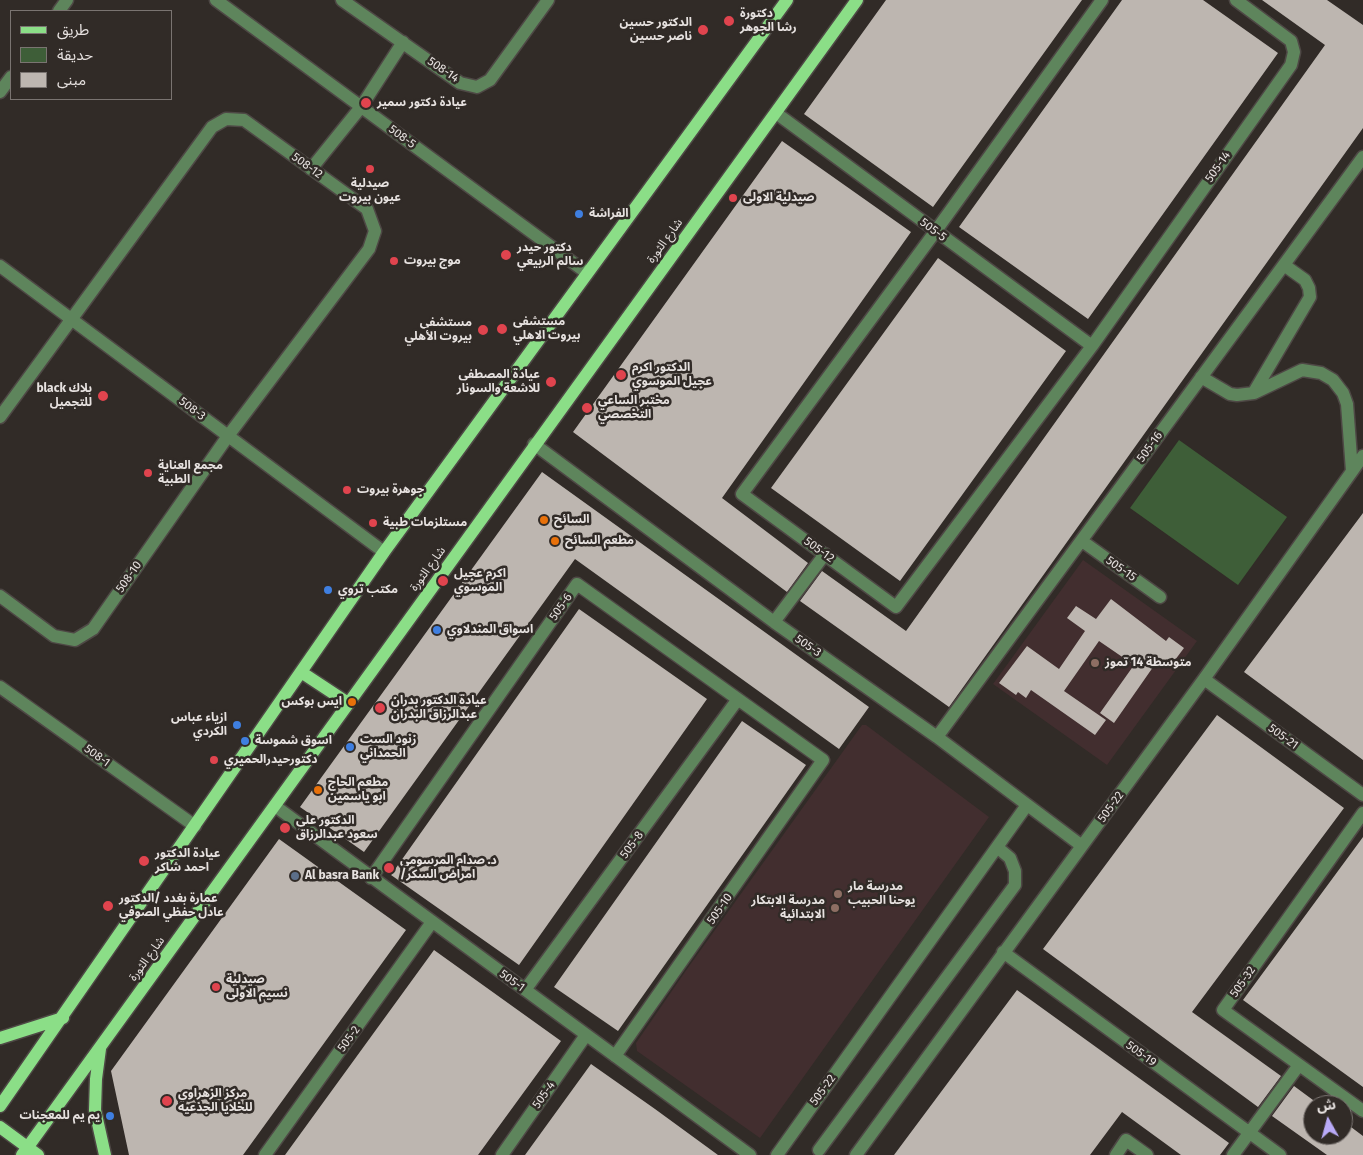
<!DOCTYPE html>
<html>
<head>
<meta charset="utf-8">
<style>
	body { margin:0 }
	#map { position:relative; width:1363px; height:1155px; overflow:hidden; background:#312b27; font-family:"Fira Sans","Noto Sans Arabic",sans-serif }
	canvas { display:block }
	.legend { position:absolute; left:10px; top:10px; width:162px; height:90px; box-sizing:border-box; background:#312b27; border:1px solid #7a7471; margin:0; padding:6px 9px; list-style:none; font-size:15px; color:#e7e2e0 }
	.legend li { display:flex; align-items:center; gap:10px; height:25px }
	.legend b { width:25px; border:1px solid #7a7471 }
	.north { position:absolute; left:1303px; top:1095px; width:50px; height:50px; box-sizing:border-box; background:#312b27; border:1px solid #7a7471; border-radius:50%; rotate:353deg; font-size:14px; font-weight:700; line-height:20px; text-align:center; color:#e7e2e0 }
	.north::after { content:''; display:block; margin:auto; width:18px; height:22px; background:#b9aaf7; clip-path:polygon(50% 0,100% 100%,50% 72%,0 100%) }
</style>
</head>
<body>
<div id="map">
<canvas width="1363" height="1155"></canvas>
<ul class="legend">
<li><b style="height:6px;background:#8bde87"></b>طريق</li>
<li><b style="height:14px;background:#3e5e38"></b>حديقة</li>
<li><b style="height:14px;background:#bdb6b0"></b>مبنى</li>
</ul>
<div class="north">ش</div>
</div>
<script>
const g = document.querySelector('canvas').getContext('2d');
g.lineJoin = 'round';
function fillPath(path, color) { g.fillStyle = color; g.fill(path, 'evenodd'); }
const shape = rows => new Path2D(rows.map(r => 'M' + r).join(''));
function strokePath(path, color, width, dash) { g.strokeStyle = color; g.lineWidth = width; g.lineCap = dash ? 'butt' : 'round'; g.setLineDash(dash || []); g.stroke(path); }
function write(font, color, halo, rows, align = 'center') {
  g.font = font + ' "Fira Sans","Noto Sans Arabic",sans-serif'; g.lineWidth = 5; g.setLineDash([]); g.textBaseline = 'middle'; g.strokeStyle = halo; g.fillStyle = color; for (const [text, x, y, turn = 0] of rows) {
    g.save(); g.translate(x, y); g.rotate((+turn || 0) * Math.PI / 180); g.textAlign = isNaN(turn) ? turn : align; if (halo) g.strokeText(text, 0, 0); g.fillText(text, 0, 0); g.restore();
  }
}
fillPath(shape([
	[1083,560,1197,641,1107,765,993,684],
	[862,725,866,725,989,817,760,1138,637,1051,636,1043,687,969]
]), '#422e2f');
fillPath(shape([
	[1179,440,1287,517,1238,585,1130,508]
]), '#3e5e38');
fillPath(shape([
	[886,0,1082,0,933,207,804,114],
	[1122,0,1203,0,1278,53,1088,319,959,227],
	[1262,0,1327,0,1363,25,1363,128,949,707,800,601,822,571,906,631,1325,45],
	[782,141,911,232,722,498,808,563,787,592,573,432],
	[938,258,1066,351,900,581,771,488],
	[542,472,869,707,839,749,575,559,364,852,300,807],
	[1363,513,1363,760,1244,672],
	[1111,599,1166,641,1169,637,1184,648,1169,668,1158,660,1114,723,1100,713,1134,665,1099,641,1064,691,1106,720,1095,735,1031,690,1026,698,1018,692,1016,695,999,683,1027,646,1059,669,1085,631,1067,618,1076,606,1096,619],
	[579,609,707,699,519,965,391,875],
	[1217,715,1344,808,1192,1012,1281,1076,1258,1107,1043,949],
	[742,721,806,765,618,1031,554,987],
	[1363,837,1363,1087,1243,1000],
	[279,839,406,930,243,1155,129,1155,111,1071],
	[434,950,561,1041,540,1070,478,1155,285,1155],
	[1017,990,1229,1143,1220,1155,1181,1155,1122,1112,1090,1155,894,1155],
	[591,1064,655,1109,718,1155,525,1155],
	[1294,1086,1313,1100,1313,1135,1343,1135,1343,1121,1363,1136,1363,1155,1327,1155,1272,1116]
]), '#bdb6b0');
const minor = shape([
	[216,0,587,273],
	[342,0,460,83,477,87,490,80,548,0],
	[1102,0,935,232,742,494,896,607,1092,346,1291,65,1294,52,1291,41,1236,0],
	[59,11,67,0],
	[0,92,11,77],
	[776,113,1092,346],
	[311,169,361,107,403,42],
	[0,266,384,552],
	[1201,377,1230,394,1237,395,1254,393,1302,370,1321,373,1333,380,1343,393,1347,404,1352,471],
	[1254,392,1310,297,1309,288,1305,280,1284,265],
	[0,417,212,127,226,119,244,120,367,209,375,231,369,249,228,436,93,629,75,640,54,636,0,596],
	[534,444,774,622,937,737,1082,846],
	[1082,541,1160,597],
	[774,622,825,554],
	[1204,679,1363,795],
	[0,687,195,826],
	[937,737,1363,157],
	[275,806,750,1155],
	[1363,813,1223,1010,1363,1111],
	[371,878,577,584,823,760,615,1056],
	[1003,952,1280,1155],
	[525,990,738,699],
	[819,1150,1015,885,1015,871,1010,858,997,847],
	[265,1155,432,922],
	[502,1155,586,1035],
	[777,1155,1027,805],
	[856,1155,1204,679,1363,456],
	[1116,1155,1126,1140,1147,1155],
	[1233,1155,1299,1065]
]);
const major = shape([
	[301,672,348,703],
	[0,1038,63,1018],
	[100,1049,96,1079,95,1110,105,1155],
	[0,1106,384,552,787,0],
	[0,1127,38,1155],
	[22,1155,857,0]
]);
strokePath(minor, '#4e4845', 15);
strokePath(major, '#4e4845', 15);
strokePath(minor, '#5e855c', 12);
strokePath(major, '#8bde87', 12);
for (const [x, y, r, color] of [
	[729,21,6,"#e0444e"],
	[703,30,6,"#e0444e"],
	[366,103,6,"#e0444e"],
	[370,169,5,"#e0444e"],
	[733,198,5,"#e0444e"],
	[579,214,5,"#3f7fe0"],
	[506,255,6,"#e0444e"],
	[394,261,5,"#e0444e"],
	[502,329,6,"#e0444e"],
	[483,330,6,"#e0444e"],
	[621,375,6,"#e0444e"],
	[551,382,6,"#e0444e"],
	[103,396,6,"#e0444e"],
	[587,408,6,"#e0444e"],
	[148,473,5,"#e0444e"],
	[347,490,5,"#e0444e"],
	[544,520,5,"#e8710a"],
	[373,523,5,"#e0444e"],
	[555,541,5,"#e8710a"],
	[443,581,6,"#e0444e"],
	[328,590,5,"#3f7fe0"],
	[437,630,5,"#3f7fe0"],
	[1095,663,5,"#8d6e63"],
	[352,702,5,"#e8710a"],
	[380,708,6,"#e0444e"],
	[237,725,5,"#3f7fe0"],
	[245,741,5,"#3f7fe0"],
	[350,747,5,"#3f7fe0"],
	[214,760,5,"#e0444e"],
	[318,790,5,"#e8710a"],
	[285,828,6,"#e0444e"],
	[144,861,6,"#e0444e"],
	[389,868,6,"#e0444e"],
	[295,876,5,"#5c6f8a"],
	[838,894,5,"#8d6e63"],
	[108,906,6,"#e0444e"],
	[835,908,5,"#8d6e63"],
	[216,987,5,"#e0444e"],
	[167,1101,6,"#e0444e"],
	[110,1116,5,"#3f7fe0"]
]) { const dot = new Path2D(); dot.arc(x, y, r, 0, 2 * Math.PI); g.fillStyle = color; g.fill(dot); strokePath(dot, '#312b27', 2); }
write('bold 12px', '#e7e2e0', '#312b27', [
	["دكتورة",740,14],
	["رشا الجوهر",740,28],
	["الدكتور حسين",692,23,"right"],
	["ناصر حسين",692,37,"right"],
	["عيادة دكتور سمير",377,103],
	["صيدلية",370,184,"center"],
	["عيون بيروت",370,198,"center"],
	["صيدلية الاولى",743,198],
	["الفراشة",589,214],
	["دكتور حيدر",517,248],
	["سالم الربيعي",517,262],
	["موج بيروت",404,261],
	["مستشفى",513,322],
	["بيروت الاهلي",513,336],
	["مستشفى",472,323,"right"],
	["بيروت الأهلي",472,337,"right"],
	["الدكتور اكرم",632,368],
	["عجيل الموسوي",632,382],
	["عيادة المصطفى",540,375,"right"],
	["للاشعة والسونار",540,389,"right"],
	["black بلاك",92,389,"right"],
	["للتجميل",92,403,"right"],
	["مختبر الساعي",598,401],
	["التخصصي",598,415],
	["مجمع العناية",158,466],
	["الطبية",158,480],
	["جوهرة بيروت",357,490],
	["السائح",554,520],
	["مستلزمات طبية",383,523],
	["مطعم السائح",565,541],
	["اكرم عجيل",454,574],
	["الموسوي",454,588],
	["مكتب تروي",338,590],
	["اسواق المندلاوي",447,630],
	["متوسطة 14 تموز",1105,663],
	["عيادة الدكتور بدران",391,701],
	["عبدالرزاق البدران",391,715],
	["ايس بوكس",342,702,"right"],
	["ازياء عباس",227,718,"right"],
	["الكردي",227,732,"right"],
	["زنود الست",360,740],
	["الحمداني",360,754],
	["اسوق شموسة",255,741],
	["دكتورحيدرالحميري",224,760],
	["مطعم الحاج",328,783],
	["ابو ياسمين",328,797],
	["الدكتور علي",296,821],
	["سعود عبدالرزاق",296,835],
	["عيادة الدكتور",155,854],
	["احمد شاكر",155,868],
	["د. صدام المرسومي",400,861],
	["/امراض السكر",400,875],
	["Al basra Bank",305,876],
	["مدرسة مار",848,887],
	["يوحنا الحبيب",848,901],
	["عمارة بغدد /الدكتور",119,899],
	["عادل حفظي الصوفي",119,913],
	["مدرسة الابتكار",825,901,"right"],
	["الابتدائية",825,915,"right"],
	["صيدلية",226,980],
	["نسيم الاولى",226,994],
	["مركز الزهراوي",178,1094],
	["للخلايا الجذعيه",178,1108],
	["يم يم للمعجنات",100,1116,"right"]
], 'left');
write('12px', '#e7e2e0', '#312b27', [
	["508-14",443,70,34],
	["508-5",402,137,36],
	["508-12",307,166,36],
	["505-14",1218,167,-55],
	["505-5",933,230,37],
	["شارع الثورة",665,241,-54],
	["508-3",192,409,37],
	["505-16",1150,447,-54],
	["505-12",819,550,36],
	["شارع الثورة",428,569,-54],
	["505-15",1121,569,35],
	["508-10",129,577,-55],
	["505-6",561,607,-55],
	["505-3",808,646,35],
	["505-21",1283,737,36],
	["508-1",97,756,36],
	["505-22",1111,807,-54],
	["505-8",632,845,-54],
	["505-10",720,909,-55],
	["شارع الثورة",147,959,-54],
	["505-1",512,981,36],
	["505-32",1243,982,-55],
	["505-2",349,1039,-54],
	["505-19",1141,1054,36],
	["505-22",823,1090,-54],
	["505-4",544,1095,-55]
]);
</script>
</body>
</html>
